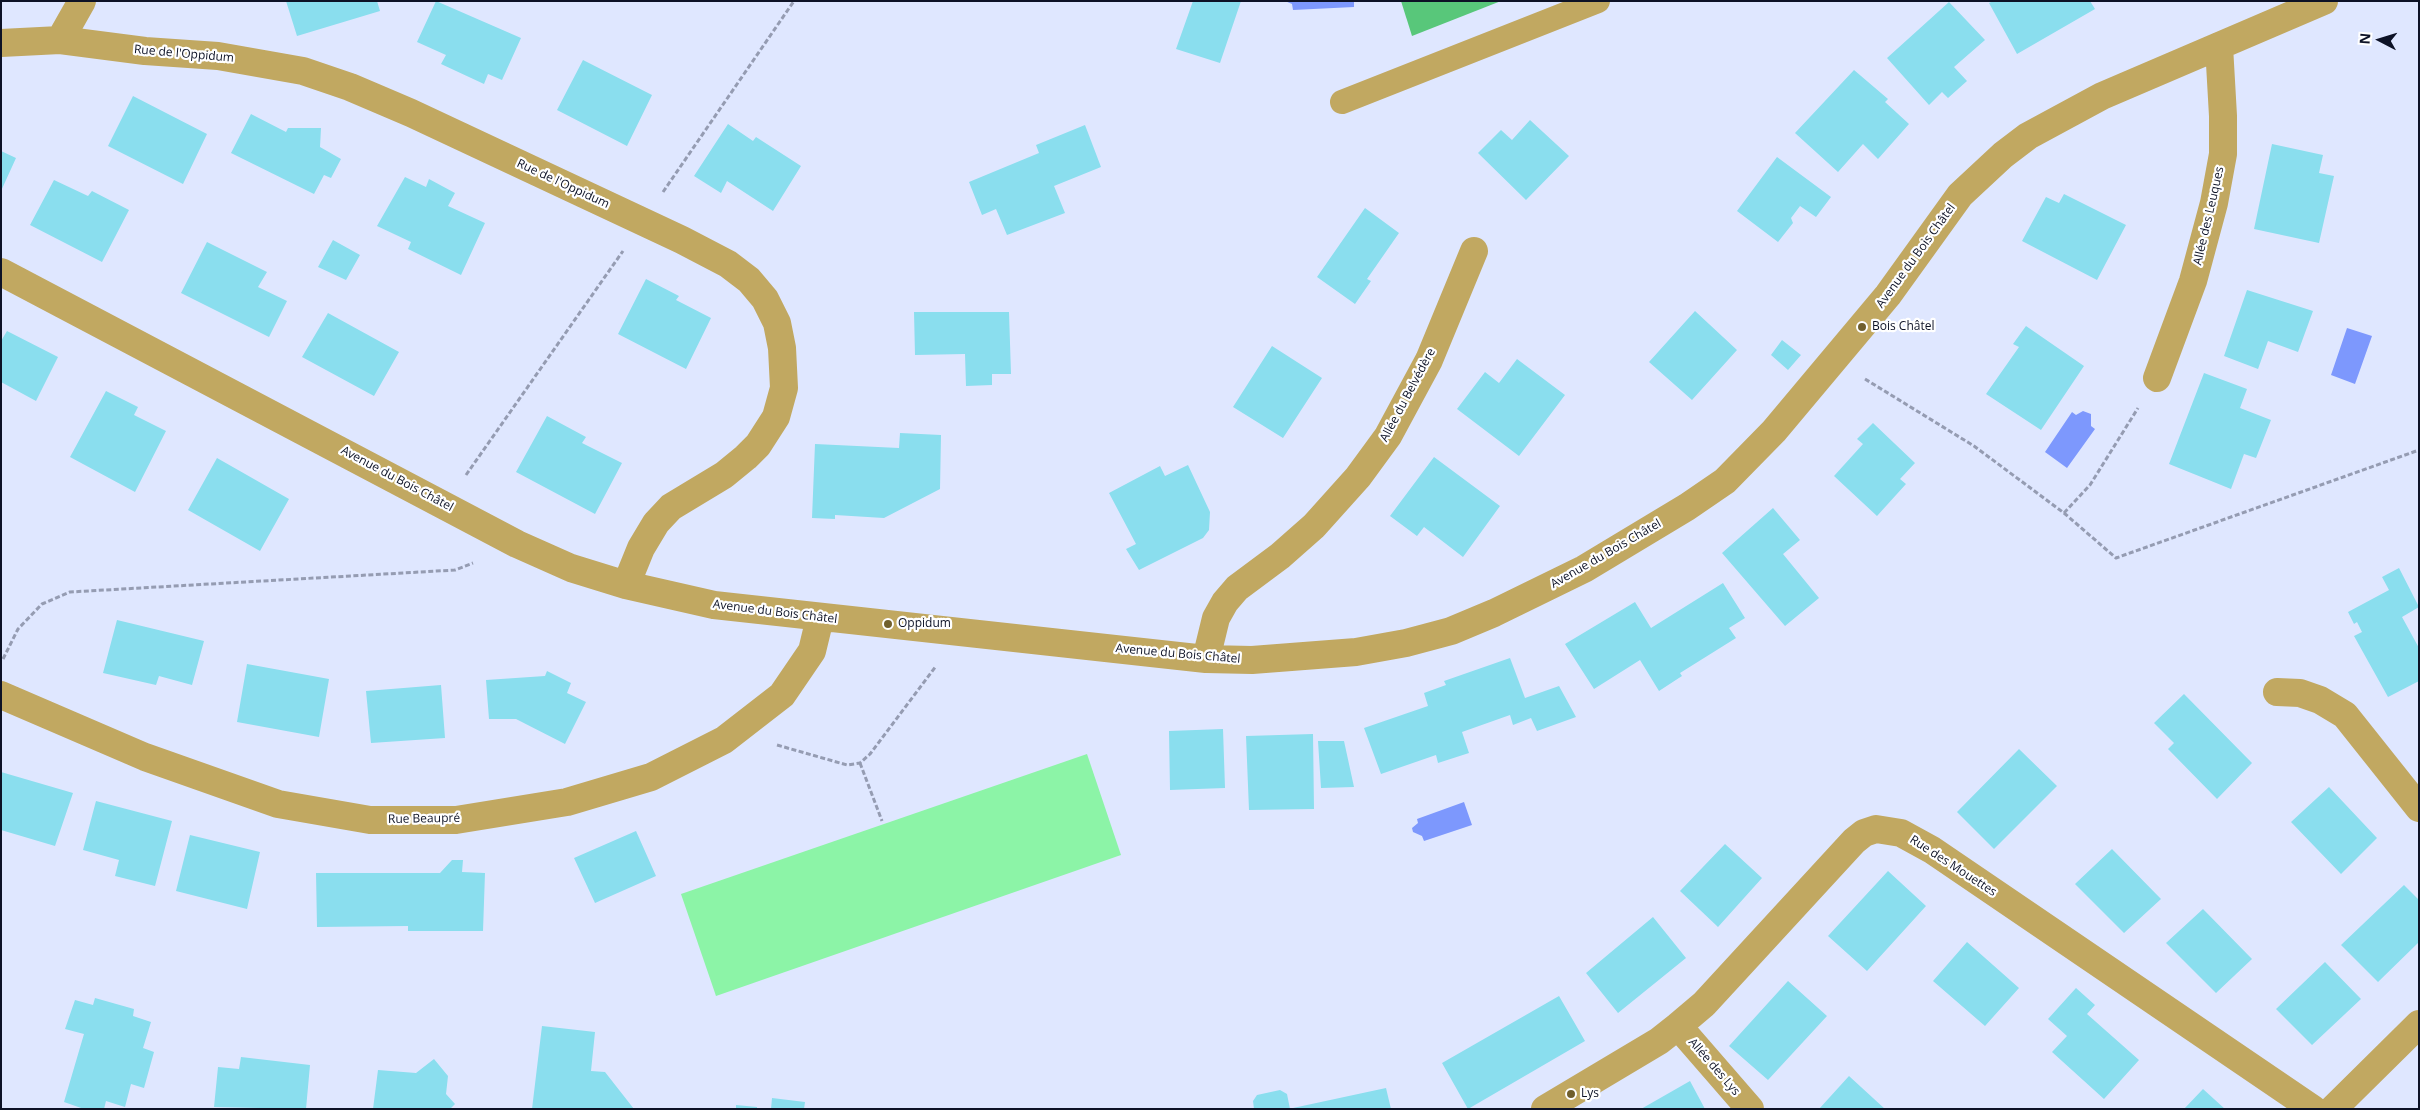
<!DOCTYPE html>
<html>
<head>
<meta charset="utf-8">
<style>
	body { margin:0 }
	#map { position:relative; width:2420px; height:1110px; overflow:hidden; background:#dfe7ff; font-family:"Open Sans",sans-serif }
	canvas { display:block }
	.frame { position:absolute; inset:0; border:2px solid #0d1226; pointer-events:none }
	.north { position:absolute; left:2355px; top:15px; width:50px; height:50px; -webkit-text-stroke:4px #fff; paint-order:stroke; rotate:275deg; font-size:14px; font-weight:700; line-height:20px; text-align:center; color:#0d1226 }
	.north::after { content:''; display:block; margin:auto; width:18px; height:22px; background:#0d1226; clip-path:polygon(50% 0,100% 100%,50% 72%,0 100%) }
</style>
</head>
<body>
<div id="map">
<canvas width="2420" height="1110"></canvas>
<div class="frame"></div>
<div class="north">N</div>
</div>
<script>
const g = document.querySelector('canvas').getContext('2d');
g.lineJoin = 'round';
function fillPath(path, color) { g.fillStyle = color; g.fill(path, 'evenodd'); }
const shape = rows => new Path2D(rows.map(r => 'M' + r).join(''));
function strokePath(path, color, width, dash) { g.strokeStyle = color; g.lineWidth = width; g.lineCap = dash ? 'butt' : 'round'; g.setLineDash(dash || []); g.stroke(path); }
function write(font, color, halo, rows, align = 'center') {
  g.font = font + ' "Open Sans",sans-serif'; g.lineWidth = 4.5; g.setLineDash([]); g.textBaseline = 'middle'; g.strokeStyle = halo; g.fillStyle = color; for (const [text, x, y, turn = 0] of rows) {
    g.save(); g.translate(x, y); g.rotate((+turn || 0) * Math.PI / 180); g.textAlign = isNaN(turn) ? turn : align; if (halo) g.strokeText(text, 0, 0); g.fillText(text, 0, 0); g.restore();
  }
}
fillPath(shape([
	[1087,754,1121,855,716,996,681,894]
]), '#8cf4a7');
fillPath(shape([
	[1401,1,1501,1,1412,36]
]), '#58c77a');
fillPath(shape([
	[1285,1,1354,1,1354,7,1293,10,1292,4],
	[2347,328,2372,336,2355,384,2331,375],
	[2083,411,2091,414,2091,426,2095,429,2067,468,2045,452,2072,412,2076,415],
	[1464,802,1472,825,1424,841,1422,836,1413,832,1412,828,1418,823,1417,819]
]), '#7d98fd');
fillPath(shape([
	[286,1,377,1,380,11,297,36],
	[436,1,521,38,502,80,488,74,484,84,441,64,446,55,417,42],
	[1193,1,1241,1,1220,63,1176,49],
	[1993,1,2090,1,2095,9,2017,54,1989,3],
	[1949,2,1985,40,1954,67,1967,81,1948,98,1942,92,1929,105,1887,58],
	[583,60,652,95,627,146,557,110],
	[1854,70,1888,99,1885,102,1909,124,1878,159,1863,144,1838,172,1795,133],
	[133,96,207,134,183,184,108,146],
	[251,114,286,132,288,128,321,128,320,147,341,159,331,178,324,175,314,194,231,153],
	[1530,120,1569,156,1526,200,1478,153,1501,130,1512,140],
	[728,124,753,141,756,137,801,166,773,211,727,181,721,193,694,176],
	[1085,125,1101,167,1054,186,1065,213,1007,235,996,209,982,215,969,182,1039,153,1036,145],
	[2272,144,2323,155,2319,173,2334,176,2319,243,2254,229],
	[1,151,16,158,1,191],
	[1777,157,1831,197,1816,217,1800,206,1791,218,1793,223,1778,242,1737,211],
	[405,177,426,187,429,179,455,193,448,206,485,223,461,275,408,249,411,242,377,226],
	[54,180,88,196,92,191,129,210,102,262,30,225],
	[2064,194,2126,225,2097,280,2022,241,2046,197,2059,203],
	[1365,208,1399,233,1367,279,1371,281,1355,304,1317,277],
	[333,240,360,255,346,280,318,267],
	[207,242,267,272,258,287,287,301,269,337,181,293],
	[646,279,679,296,676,300,711,318,686,369,618,334],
	[2247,290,2313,311,2298,352,2268,341,2258,369,2224,356],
	[1695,311,1737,350,1692,400,1649,362],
	[914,312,1009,312,1011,374,992,374,992,385,966,386,965,354,915,355],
	[328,313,399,352,374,396,302,357],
	[2026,326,2084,366,2041,430,1986,394,2019,347,2013,344],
	[7,331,58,357,36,401,1,382,1,341],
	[1782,340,1801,355,1788,370,1771,355],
	[1272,346,1322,378,1283,438,1233,407],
	[1517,359,1565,395,1519,456,1457,409,1485,372,1499,383],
	[2204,373,2247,389,2240,408,2271,420,2256,458,2244,454,2231,489,2169,464],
	[106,391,138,407,134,415,166,431,135,492,70,457],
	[547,416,586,437,582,443,622,463,595,514,516,472],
	[1873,423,1915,463,1900,479,1906,484,1877,516,1834,476,1863,444,1857,439],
	[900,433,941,435,940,489,884,518,835,515,835,519,812,518,815,444,899,448],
	[1434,457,1500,506,1463,557,1424,527,1417,536,1390,516],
	[217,458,289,499,260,551,188,510],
	[1188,465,1210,512,1209,530,1203,538,1139,570,1126,549,1136,544,1109,493,1160,466,1165,476],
	[1773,508,1800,540,1783,554,1819,598,1785,626,1722,553],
	[2399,568,2419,607,2402,617,2419,648,2419,681,2388,697,2354,636,2362,632,2357,622,2354,624,2348,612,2389,590,2382,577],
	[1723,583,1745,618,1729,628,1736,638,1680,673,1682,676,1659,691,1640,660,1594,689,1565,644,1635,602,1651,628],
	[117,620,204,641,192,685,159,676,156,685,103,673],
	[1510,658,1525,698,1559,686,1576,717,1537,731,1531,718,1513,725,1510,715,1462,732,1469,753,1438,763,1436,755,1381,774,1364,728,1428,706,1424,693,1446,685,1444,681],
	[247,664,329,679,319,737,237,722],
	[547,671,571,683,567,693,586,702,565,744,516,719,489,719,486,680,545,676],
	[441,685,445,738,371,743,366,691],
	[2184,694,2252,763,2217,799,2168,749,2174,743,2154,723],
	[1223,729,1225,788,1170,790,1169,731],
	[1313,734,1314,809,1249,810,1246,736],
	[1318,741,1344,741,1354,787,1321,788],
	[2019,749,2057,786,1994,849,1957,812],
	[1,772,73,793,55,846,1,830],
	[2329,787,2377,838,2341,874,2291,822],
	[96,801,172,821,155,886,115,876,119,860,83,850],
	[636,831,656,876,595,903,574,858],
	[190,835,260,852,247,909,176,891],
	[1725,844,1762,878,1718,927,1680,891],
	[2112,849,2161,899,2124,933,2075,884],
	[452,860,463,860,462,872,485,873,483,931,408,931,408,926,317,927,316,873,440,873],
	[1888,871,1926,906,1867,971,1828,936],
	[2404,885,2419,900,2419,942,2378,982,2341,945],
	[2203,909,2252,959,2216,993,2166,943],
	[1653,917,1686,958,1618,1013,1586,973],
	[1967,942,2019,988,1985,1026,1933,981],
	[2325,962,2361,999,2312,1045,2276,1009],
	[1788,981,1827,1016,1768,1080,1729,1046],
	[2076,988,2095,1005,2087,1014,2139,1060,2104,1099,2052,1052,2067,1036,2048,1019],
	[1559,996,1585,1041,1468,1109,1442,1063],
	[95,998,134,1009,133,1016,151,1022,143,1048,154,1052,144,1088,131,1084,125,1107,106,1101,104,1109,84,1109,64,1102,84,1034,65,1029,75,1000,93,1005],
	[542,1026,595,1032,591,1071,605,1072,634,1109,532,1109],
	[241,1057,310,1065,306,1109,214,1107,218,1067,239,1069],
	[434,1059,448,1076,446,1094,455,1104,450,1109,373,1109,378,1070,416,1073],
	[1849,1076,1885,1109,1819,1109],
	[1690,1081,1705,1109,1641,1109],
	[1386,1088,1391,1109,1293,1109,1293,1108],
	[2203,1089,2225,1109,2184,1109],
	[1280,1090,1287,1094,1290,1109,1254,1109,1253,1101,1257,1095],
	[772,1098,805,1102,804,1109,771,1109],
	[736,1105,757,1107,757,1109,736,1109]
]), '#8adeee');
strokePath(shape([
	[663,192,794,1],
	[1865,379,1974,446,2064,513,2116,558,2419,450],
	[466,475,623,251],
	[2064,513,2090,485,2138,408],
	[3,659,18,629,42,604,70,592,455,570,473,563],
	[777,745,847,765,860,763,870,754,936,666],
	[860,763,882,821]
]), '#959cb2', 3, [5, 2.5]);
strokePath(shape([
	[1342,102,1598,1]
]), '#c1a861', 24);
strokePath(shape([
	[60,40,82,1],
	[1,43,60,40,145,51,218,56,303,71,350,87,411,113,682,240,728,264,749,280,765,299,777,323,782,348,784,388,776,417,758,445,746,457,724,475,671,507,656,523,641,548,626,585],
	[1,272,517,544,571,568,626,585,714,605,1206,659,1252,660,1356,652,1406,643,1451,631,1494,613,1584,569,1687,507,1725,481,1774,431,1888,295,1960,195,2003,155,2028,136,2102,96,2324,1],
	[2157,378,2193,281,2214,203,2223,154,2223,116,2219,46],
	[1206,659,1216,618,1225,602,1237,588,1280,556,1314,526,1358,477,1388,436,1429,360,1474,251],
	[2277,692,2300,693,2320,700,2345,715,2419,808],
	[1,695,145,757,278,804,370,820,456,820,567,802,651,777,724,740,782,695,812,651,820,618],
	[1678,1026,1750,1109],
	[1545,1109,1659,1041,1678,1026,1704,1004,1854,841,1864,833,1876,829,1901,833,1932,850,2313,1109],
	[2333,1109,2419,1024]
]), '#c1a861', 28);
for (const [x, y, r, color] of [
	[1862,327,5,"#705f2d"],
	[888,624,5,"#705f2d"],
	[1571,1094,5,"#705f2d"]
]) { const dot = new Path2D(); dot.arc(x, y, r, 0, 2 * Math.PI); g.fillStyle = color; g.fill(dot); strokePath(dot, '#fff', 2); }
write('12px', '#0d1226', '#fff', [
	["Rue de l'Oppidum",184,54,5],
	["Rue de l'Oppidum",563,184,25],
	["Allée des Leuques",2209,216,-77],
	["Avenue du Bois Châtel",1916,256,-54],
	["Allée du Belvédère",1408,395,-62],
	["Avenue du Bois Châtel",397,479,28],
	["Avenue du Bois Châtel",1606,554,-30],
	["Avenue du Bois Châtel",775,612,7],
	["Avenue du Bois Châtel",1178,654,5],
	["Rue Beaupré",424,819,-1],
	["Rue des Mouettes",1953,866,33],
	["Allée des Lys",1714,1067,49]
]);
write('12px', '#0d1226', '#fff', [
	["Bois Châtel",1872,327],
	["Oppidum",898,624],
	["Lys",1581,1094]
], 'left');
</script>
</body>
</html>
